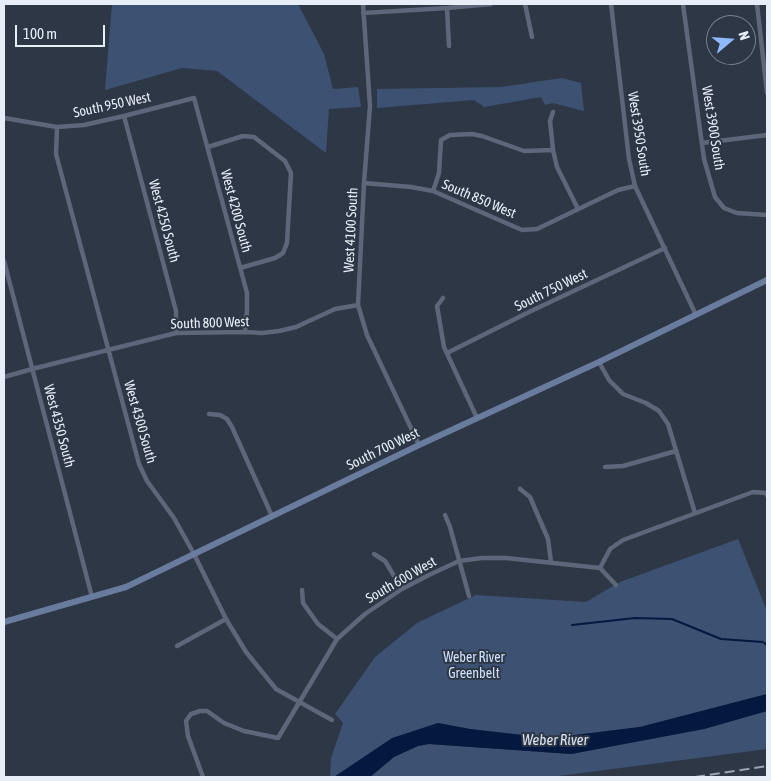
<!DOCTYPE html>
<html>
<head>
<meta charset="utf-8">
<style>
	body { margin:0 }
	#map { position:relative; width:771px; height:781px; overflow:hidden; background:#2e3746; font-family:"Asap Condensed",sans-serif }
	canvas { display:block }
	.frame { position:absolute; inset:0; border:5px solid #e8eef8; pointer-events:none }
	.north { position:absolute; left:706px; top:15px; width:50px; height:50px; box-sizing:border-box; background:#2e3746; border:1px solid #78808d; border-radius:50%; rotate:72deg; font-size:14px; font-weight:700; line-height:20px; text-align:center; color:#e8eef8 }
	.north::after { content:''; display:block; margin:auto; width:18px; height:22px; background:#8fb8fd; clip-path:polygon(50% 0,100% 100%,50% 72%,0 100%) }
	.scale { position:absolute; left:15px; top:25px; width:90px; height:22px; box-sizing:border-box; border:2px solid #e8eef8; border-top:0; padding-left:6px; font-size:15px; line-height:18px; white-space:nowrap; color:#e8eef8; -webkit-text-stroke:4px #2e3746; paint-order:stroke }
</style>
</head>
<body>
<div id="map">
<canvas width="771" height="781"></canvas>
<div class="frame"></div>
<div class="north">N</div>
<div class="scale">100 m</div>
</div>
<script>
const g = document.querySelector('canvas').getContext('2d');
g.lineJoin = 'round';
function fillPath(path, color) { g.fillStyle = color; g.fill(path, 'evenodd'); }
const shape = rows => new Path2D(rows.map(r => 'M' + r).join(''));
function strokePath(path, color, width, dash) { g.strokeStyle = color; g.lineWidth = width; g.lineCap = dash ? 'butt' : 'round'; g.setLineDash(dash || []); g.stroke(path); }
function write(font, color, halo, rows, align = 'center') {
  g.font = font + ' "Asap Condensed",sans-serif'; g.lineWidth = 4; g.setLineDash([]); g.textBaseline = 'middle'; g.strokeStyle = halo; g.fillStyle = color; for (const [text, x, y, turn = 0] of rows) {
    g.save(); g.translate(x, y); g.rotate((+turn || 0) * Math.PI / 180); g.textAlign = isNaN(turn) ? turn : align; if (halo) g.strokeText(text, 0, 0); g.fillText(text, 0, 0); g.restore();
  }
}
fillPath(shape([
	[112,4,298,4,324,54,333,89,358,87,361,107,329,109,326,153,217,71,182,68,105,90],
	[562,78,581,83,584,111,553,103,545,105,541,97,484,107,474,100,377,108,377,89,501,87],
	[738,539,767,611,767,694,640,727,567,736,531,736,470,729,437,723,334,777,330,777,331,758,343,723,335,714,375,657,417,623,476,595,586,602,620,582],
	[767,711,767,749,551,777,457,777,444,776,443,777,370,777,394,757,418,746,429,744,571,754,704,729]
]), '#3d5173');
fillPath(shape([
	[767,694,767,711,704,729,571,754,429,744,418,746,394,757,370,777,334,777,392,738,438,723,470,729,531,736,567,736,640,727]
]), '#031940');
strokePath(shape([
	[572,625,635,618,672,619,721,639,763,642,767,645]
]), '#031940', 2);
strokePath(shape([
	[363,4,370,106,364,183,358,305,367,335,419,445],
	[525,4,532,37],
	[611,4,629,159,635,186,696,315],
	[683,4,704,159,715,197,724,208,737,213,767,215],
	[757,4,767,93],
	[447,8,449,46],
	[363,13,447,8,491,4],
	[553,112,550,121,553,150,557,167,578,209],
	[124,116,176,311,176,333],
	[4,118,57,127,84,125,124,116,194,98,247,293,247,311,245,332],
	[57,127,56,154,139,464,147,481,174,518,194,554,226,619,246,652,276,689,332,720],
	[702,143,767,135],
	[208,147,243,136,254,137,285,161,291,173,287,243,283,253,275,258,240,268],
	[364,183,411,187,433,191,522,230,537,229,618,190,635,186],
	[433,191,439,173,441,140,450,135,472,134,482,136,524,151,553,150],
	[4,261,92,597],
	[443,298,437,306,444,347,477,418],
	[447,353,529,312,665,248],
	[599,362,609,380,623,394,646,403,659,411,668,424,695,513],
	[4,377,32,369,176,333,245,332,262,333,279,331,296,327,335,309,358,305],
	[209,414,220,415,227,419,232,427,272,516],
	[605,467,623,466,676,451],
	[520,489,530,497,548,539,551,562],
	[445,515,450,527,469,596],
	[374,554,385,561,402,589],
	[600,568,610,549,623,540,753,492,766,493,767,495],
	[302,590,303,603,318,624,337,639],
	[177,646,226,619],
	[203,777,188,736,186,721,191,714,200,711,207,711,224,723,244,731,278,738,337,639,365,614,402,589,429,575,459,561,482,558,506,558,600,568,616,585]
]), '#5d6779', 4.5);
strokePath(shape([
	[4,622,126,587,419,445,599,362,767,280]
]), '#697c9d', 6);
strokePath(shape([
	[695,777,767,766]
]), '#9da4b0', 2, [10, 5]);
write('14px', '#e8eef8', '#2e3746', [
	["South 950 West",112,105,-12],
	["West 3900 South",713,128,81],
	["West 3950 South",639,134,81],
	["South 850 West",479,199,23],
	["West 4200 South",236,211,75],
	["West 4250 South",164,221,75],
	["West 4100 South",351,230,-87],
	["South 750 West",551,290,-26],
	["South 800 West",210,323,-2],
	["West 4300 South",140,422,74],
	["West 4350 South",59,426,75],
	["South 700 West",383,449,-26],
	["South 600 West",401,580,-30]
]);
write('14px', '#d0e1fe', '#2e3746', [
	["Weber River",474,658],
	["Greenbelt",474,674]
]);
write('italic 15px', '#dce4f3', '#2e3746', [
	["Weber River",555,740]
]);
</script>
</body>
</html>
